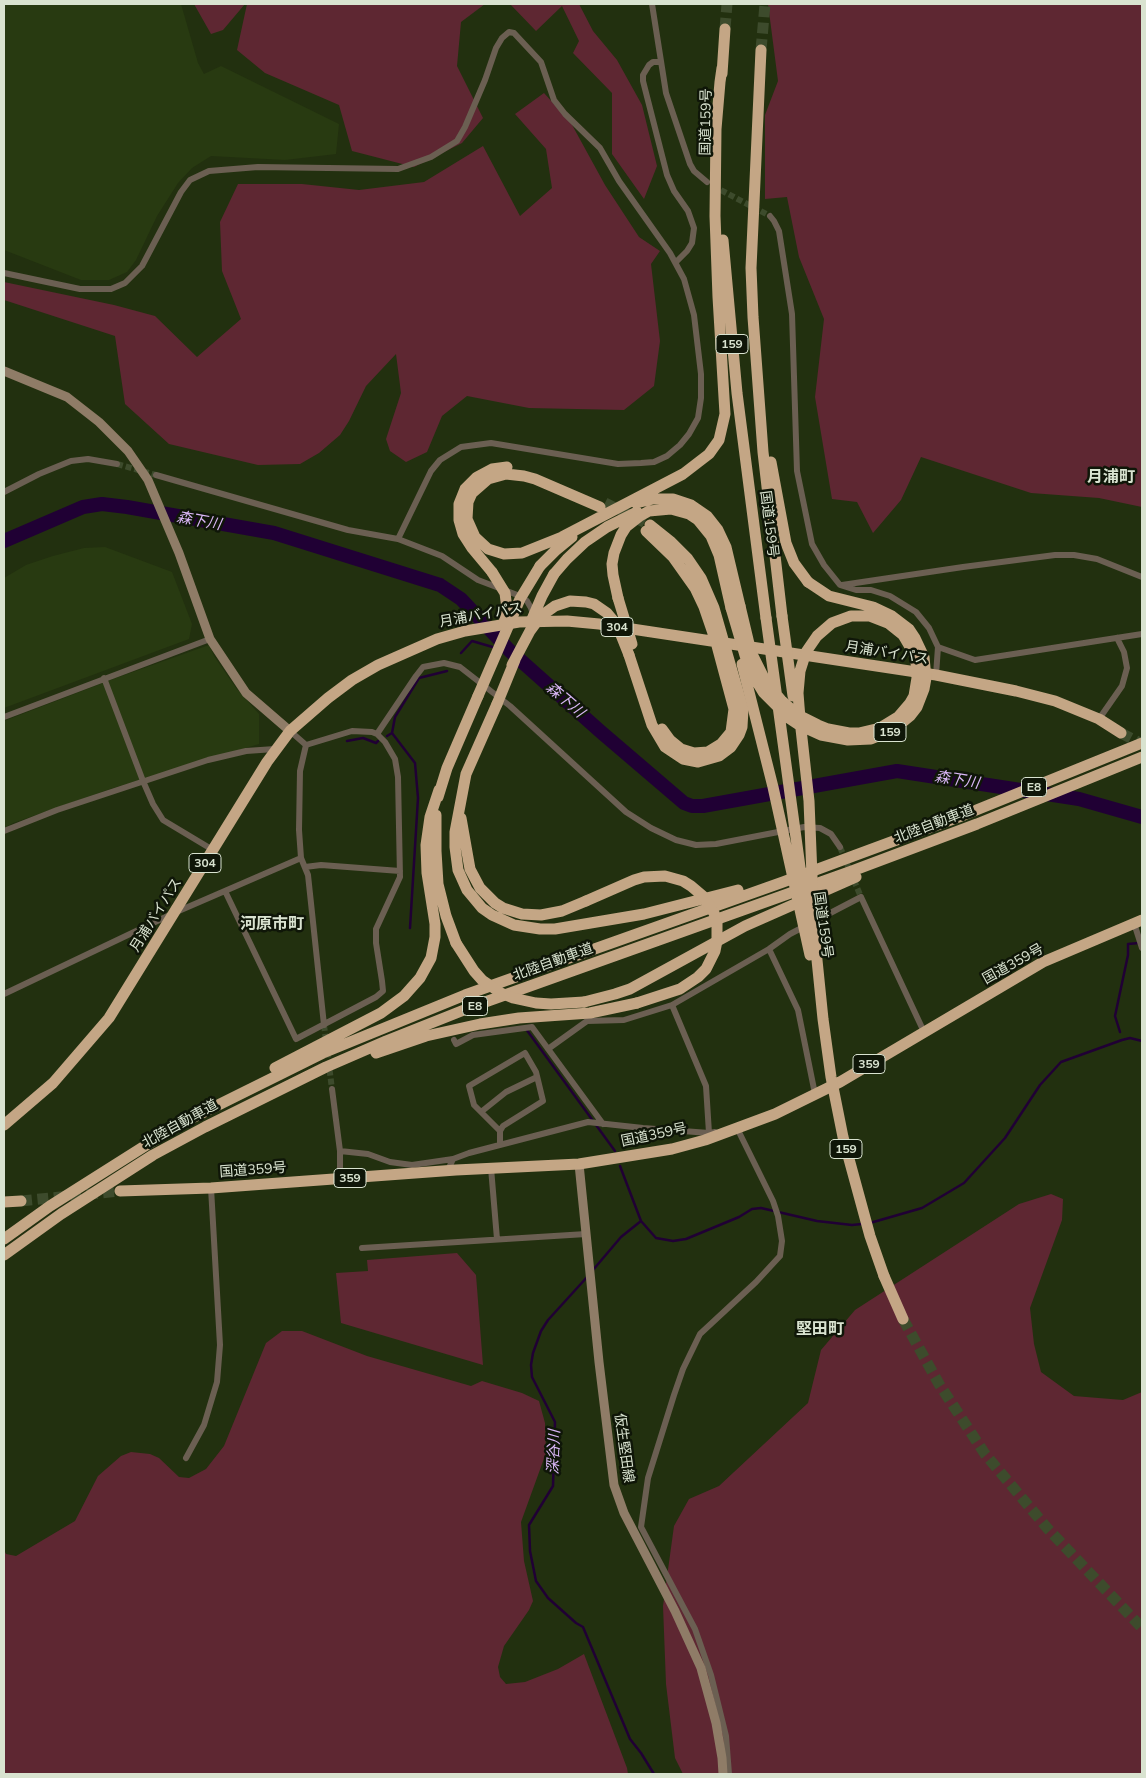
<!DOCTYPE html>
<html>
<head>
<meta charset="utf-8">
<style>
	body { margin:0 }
	#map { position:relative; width:1146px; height:1778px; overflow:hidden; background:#22300f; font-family:Mulish,sans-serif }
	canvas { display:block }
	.frame { position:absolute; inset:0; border:5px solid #d9e3d0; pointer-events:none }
</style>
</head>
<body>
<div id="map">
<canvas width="1146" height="1778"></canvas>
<div class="frame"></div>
</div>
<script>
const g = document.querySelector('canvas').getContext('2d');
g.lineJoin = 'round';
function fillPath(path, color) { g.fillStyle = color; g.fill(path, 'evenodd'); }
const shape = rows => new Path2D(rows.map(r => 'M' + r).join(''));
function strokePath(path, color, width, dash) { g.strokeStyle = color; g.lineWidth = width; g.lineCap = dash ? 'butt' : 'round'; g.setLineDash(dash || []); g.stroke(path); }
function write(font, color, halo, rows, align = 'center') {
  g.font = font + ' Mulish,"Noto Sans JP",sans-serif'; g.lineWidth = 5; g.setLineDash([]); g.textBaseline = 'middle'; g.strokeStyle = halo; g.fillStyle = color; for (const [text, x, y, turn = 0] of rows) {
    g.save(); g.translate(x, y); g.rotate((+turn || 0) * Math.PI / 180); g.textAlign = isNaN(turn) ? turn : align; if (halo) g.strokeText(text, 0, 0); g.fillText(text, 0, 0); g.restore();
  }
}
fillPath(shape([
	[4,4,181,4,198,63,204,74,221,66,339,124,336,154,285,160,211,156,192,168,178,183,157,216,136,260,127,272,109,280,81,280,4,250],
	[105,547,172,572,192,624,189,639,4,708,4,578,26,565,53,556,84,548],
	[209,645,214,656,236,688,259,714,259,744,113,788,13,823,4,828,4,721,116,678]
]), '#283a11');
fillPath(shape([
	[194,4,245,4,223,30,211,34],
	[247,4,485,4,461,22,457,66,483,118,462,143,414,167,352,151,339,105,265,73,237,50],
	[510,4,579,4,593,31,617,60,642,105,657,166,644,199,612,154,612,93,573,53,579,41,562,6,536,31],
	[768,4,1142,4,1142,507,1099,498,1031,493,921,457,901,500,873,533,857,502,832,499,815,397,824,319,799,257,787,197,765,199,765,115,778,81],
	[544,93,571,123,605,185,639,237,660,251,651,264,660,341,654,386,624,410,529,408,467,396,442,416,427,452,406,462,390,451,386,439,401,393,396,354,366,386,349,421,340,435,319,453,300,464,258,465,169,444,125,404,115,336,4,300,4,282,114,305,155,316,197,357,241,319,222,271,220,222,238,184,302,184,359,190,424,182,483,146,520,216,552,188,546,149,515,114],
	[1051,1194,1063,1199,1062,1220,1030,1308,1034,1344,1041,1372,1074,1396,1123,1400,1142,1392,1142,1774,683,1774,675,1758,666,1684,663,1606,674,1526,689,1499,719,1486,808,1403,821,1350,855,1310,1019,1204],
	[457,1253,476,1275,483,1365,341,1323,336,1273,368,1271,367,1260],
	[282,1331,302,1331,367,1356,471,1386,482,1381,522,1393,539,1401,545,1423,546,1453,521,1522,524,1561,533,1601,529,1610,504,1646,498,1667,500,1677,506,1684,525,1682,558,1669,584,1654,627,1768,628,1774,4,1774,4,1550,6,1554,16,1556,75,1521,98,1476,121,1456,131,1452,150,1454,159,1458,179,1477,189,1478,206,1469,224,1446,266,1343]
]), '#5e2732');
strokePath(shape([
	[501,649,510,651],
	[461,653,472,641,496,648],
	[387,736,392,733],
	[347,741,363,738,376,743,378,741],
	[410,928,418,798,415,763,392,733,395,717,419,678,447,671],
	[526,1029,615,1151],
	[1120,1032,1115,1016,1128,955,1128,944,1139,943],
	[620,1166,641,1221,656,1238,673,1241,686,1239,739,1217,752,1209,761,1208,817,1221,852,1225,862,1224],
	[870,1223,922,1208,964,1183,1005,1138,1040,1085,1061,1062,1122,1040,1130,1038,1142,1041],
	[593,1270,621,1237,641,1221],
	[588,1276,548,1320,541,1331,533,1353,531,1365,532,1377,555,1422,553,1486,529,1525,530,1551,536,1581,548,1598,576,1623,583,1627,630,1739,641,1753,654,1774]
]), '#200034', 2.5);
strokePath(shape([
	[4,541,83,507,102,504,127,507,274,533,440,585,461,599,510,651,601,732,684,803,692,806,703,806,897,771,1079,799,1142,817]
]), '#200034', 14);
strokePath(shape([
	[713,186,770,216],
	[117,464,156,475],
	[840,847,861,897],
	[324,1025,332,1089]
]), '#3d4b2c', 6, [6, 3]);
strokePath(shape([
	[725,29,727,4],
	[761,50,765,4],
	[605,503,650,525],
	[1121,733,1142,744],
	[21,1201,120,1191],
	[903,1319,939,1384,985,1454,1048,1529,1142,1628]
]), '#3d4b2c', 11, [11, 5.5]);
strokePath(shape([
	[652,4,666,93,690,164,694,171,707,182],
	[661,62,653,62,649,65,643,75,643,81,667,175,674,191,688,211,694,228,692,243,687,251,676,262],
	[770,216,774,221,779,231,792,314,797,471,812,544,824,565,840,585,856,590,871,590,890,596,916,612,929,628,938,647,936,675],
	[4,273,80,289,111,289,125,283,142,266,181,192,190,180,209,171,258,167,398,169,431,157,457,141,465,127,485,80,496,48,502,38,509,32,514,33,541,62,554,100,565,114,600,148,619,181,670,253,684,279,694,315,701,374,701,398,698,418,689,434,680,445,667,456,654,462,641,463,618,464,491,443,461,447,440,460,431,471,398,539],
	[156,475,348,530,398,539,442,556,478,580,520,596,527,601,531,608,533,614],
	[4,492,39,474,71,461,88,459,117,464],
	[842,585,963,567,1055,555,1074,555,1097,559,1142,577],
	[938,647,975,660,1142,634],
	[104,678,143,781,153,804,163,820,213,850],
	[4,717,210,639],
	[1099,719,1122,686,1127,668,1124,652,1117,638],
	[290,731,306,745],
	[377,734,416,676,423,667,444,663,460,667,510,706,626,812,651,828,676,840,696,845,716,844,804,827,820,828,831,834,840,847],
	[306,745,300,771,299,830,301,858,308,875,324,1025],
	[4,831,57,810,208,760,246,751,275,749],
	[305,867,321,865,400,871],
	[225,891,296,1039,376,997,383,991,382,981,376,943,376,929,400,877,398,777,395,759,385,742,377,734,372,732,352,731,306,745],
	[1134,923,1142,948],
	[769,949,798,1010,815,1094],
	[4,994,174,913,301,858],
	[672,1005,706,1086,709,1133],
	[454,1040,456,1044,473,1035,532,1027,603,1124],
	[548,1049,587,1021,624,1020,672,1005,769,949,790,934,861,897,924,1032],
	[332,1089,340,1151,340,1179],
	[481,1112,506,1092,537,1077],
	[500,1131,503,1126,543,1101,536,1072,525,1053,469,1086,474,1105,500,1131,500,1144],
	[340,1151,368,1154,390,1162,412,1165,453,1159],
	[491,1168,497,1239],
	[448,1170,453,1159,469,1153,588,1122,643,1128,709,1133,715,1132],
	[362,1248,586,1234],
	[186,1458,204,1425,217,1382,220,1345,211,1188],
	[729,1774,726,1736,711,1675,695,1629,641,1527,648,1478,674,1395,683,1369,700,1334,756,1282,780,1256,782,1241,778,1216,773,1201,737,1128]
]), '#6b5f52', 6);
strokePath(shape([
	[4,371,67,397,99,422,128,451,148,480,179,553,210,639,246,693,290,731],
	[579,1164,599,1362,614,1485,624,1513,675,1611,701,1668,716,1723,722,1758,723,1774]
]), '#8f7c67', 9);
strokePath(shape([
	[761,50,751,268,753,317,763,452,782,616],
	[722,74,725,29],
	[723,240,737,393,766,618],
	[771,462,786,543,794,563,808,582],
	[636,503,653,499,673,499,691,505,707,516,718,530,726,547,740,606],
	[600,507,535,479,524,476,506,474,488,479,472,493,468,502,467,519,475,537,488,549,504,554,522,553,562,537,683,474,709,454,719,440,725,414,718,297,715,216,716,129,720,82,722,68],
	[646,531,673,557,695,588,704,607,716,642,734,709,731,732,721,744,708,752,694,753,681,749,670,740,662,729],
	[540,566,555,551,572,537],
	[492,572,472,548,463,534,459,520,459,504,465,489,477,477,492,469,507,467],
	[554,574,567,559,585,542,607,527,637,512],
	[618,598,613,575,612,564,614,553,621,535,626,527,640,516,649,511,671,509,689,514,698,520,711,536,719,555,731,608],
	[629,655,652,725,665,747,683,759,698,762,719,756,731,747,739,735,742,727,743,709,714,608,701,578,688,559,670,541,650,525],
	[497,704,466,774,455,832,455,847,458,870,467,890,482,908,492,915,514,925,540,929,555,929,644,914,738,890],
	[438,797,447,768,478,696],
	[436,815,436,851,438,884,446,916,456,943],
	[461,818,470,869,480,888,495,903,503,908,522,914,541,915,562,911,586,901],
	[584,1002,615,994,630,989,745,926,856,877],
	[376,1053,426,1036,480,1024,519,1018,590,1013,637,1003],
	[275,1068,381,1013,404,996,420,978,431,958,435,937,435,924,427,873,426,845,430,817,439,790],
	[4,1125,53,1083,109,1018,267,762,290,731,328,698,352,680,378,665,437,639,465,631,519,622,567,621,599,624,936,675,1016,691,1055,701,1099,719,1121,733],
	[120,1191,211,1188,456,1170,579,1164,672,1149,705,1140,775,1114,840,1082,1043,962,1142,920],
	[4,1202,21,1201],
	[4,1239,50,1206,148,1144,192,1118,323,1053,465,995,783,882,964,815,1142,743],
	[4,1255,61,1214,153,1155,205,1127,326,1067,386,1041,474,1006,852,871,977,824,1142,757],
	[884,1276,903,1319]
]), '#c4a685', 11);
strokePath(shape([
	[492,572,505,593,507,609,504,623],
	[618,598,632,644],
	[740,606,751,652,766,682,781,700,798,715,818,725,828,729,849,733,859,733,880,728,898,717,910,703,914,696,917,678,916,662,913,652,903,635,888,623,870,616,851,616,832,623,817,636,806,652,800,671,798,693,799,706,801,729,809,801,812,876,811,908],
	[731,608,749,669,763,692,790,719,799,725,821,735,848,740,871,739,893,730,910,716,917,707,924,689,926,678,924,657,915,638,909,629,892,616,873,607,829,596,808,582],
	[782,616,793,696],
	[766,618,806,911],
	[530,624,542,596,554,574],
	[742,664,773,787,810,955],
	[512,665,530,631,541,616,555,606,570,601,586,602,594,604,607,613,617,625,629,655],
	[478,696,520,599,540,566],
	[497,704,515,660],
	[586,901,634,880,644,877,665,876,683,881,691,886,704,897,714,913,717,922,717,941,715,951,706,969,698,977,680,989,637,1003],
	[811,901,823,1019,831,1077,843,1137,870,1236,884,1276],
	[456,943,474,971,482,980,501,993,513,998,536,1003,551,1004,584,1002]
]), '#c4a685', 11);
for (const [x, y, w] of [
	[732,344,32],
	[617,627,32],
	[890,732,32],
	[1034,787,25],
	[205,863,32],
	[475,1006,25],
	[869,1064,32],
	[846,1149,32],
	[350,1178,32]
]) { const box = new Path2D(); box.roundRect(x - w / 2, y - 9.5, w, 19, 4); g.fillStyle = '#0f1608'; g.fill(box); strokePath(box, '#d9e3d0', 1); }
write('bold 12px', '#d9e3d0', null, [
	["159",732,344],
	["304",617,627],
	["159",890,732],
	["E8",1034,787],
	["304",205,863],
	["E8",475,1006],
	["359",869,1064],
	["159",846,1149],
	["359",350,1178]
]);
write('14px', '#d9e3d0', '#0f1608', [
	["国道159号",706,122,-89],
	["国道159号",769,524,83],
	["月浦バイパス",481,615,-10],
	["月浦バイパス",887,653,9],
	["北陸自動車道",934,824,-21],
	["月浦バイパス",156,915,-58],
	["国道159号",823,925,82],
	["北陸自動車道",553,962,-20],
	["国道359号",1013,964,-29],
	["北陸自動車道",180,1124,-29],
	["国道359号",654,1135,-12],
	["国道359号",253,1170,-4],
	["仮生堅田線",624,1448,82]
]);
write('italic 15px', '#dab7f7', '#0f1608', [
	["森下川",199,521,10],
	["森下川",565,700,41],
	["森下川",957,780,9],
	["深谷川",554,1452,-88]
]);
write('bold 16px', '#d9e3d0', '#0f1608', [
	["月浦町",1111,477],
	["河原市町",272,924],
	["堅田町",820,1329]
]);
</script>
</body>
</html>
